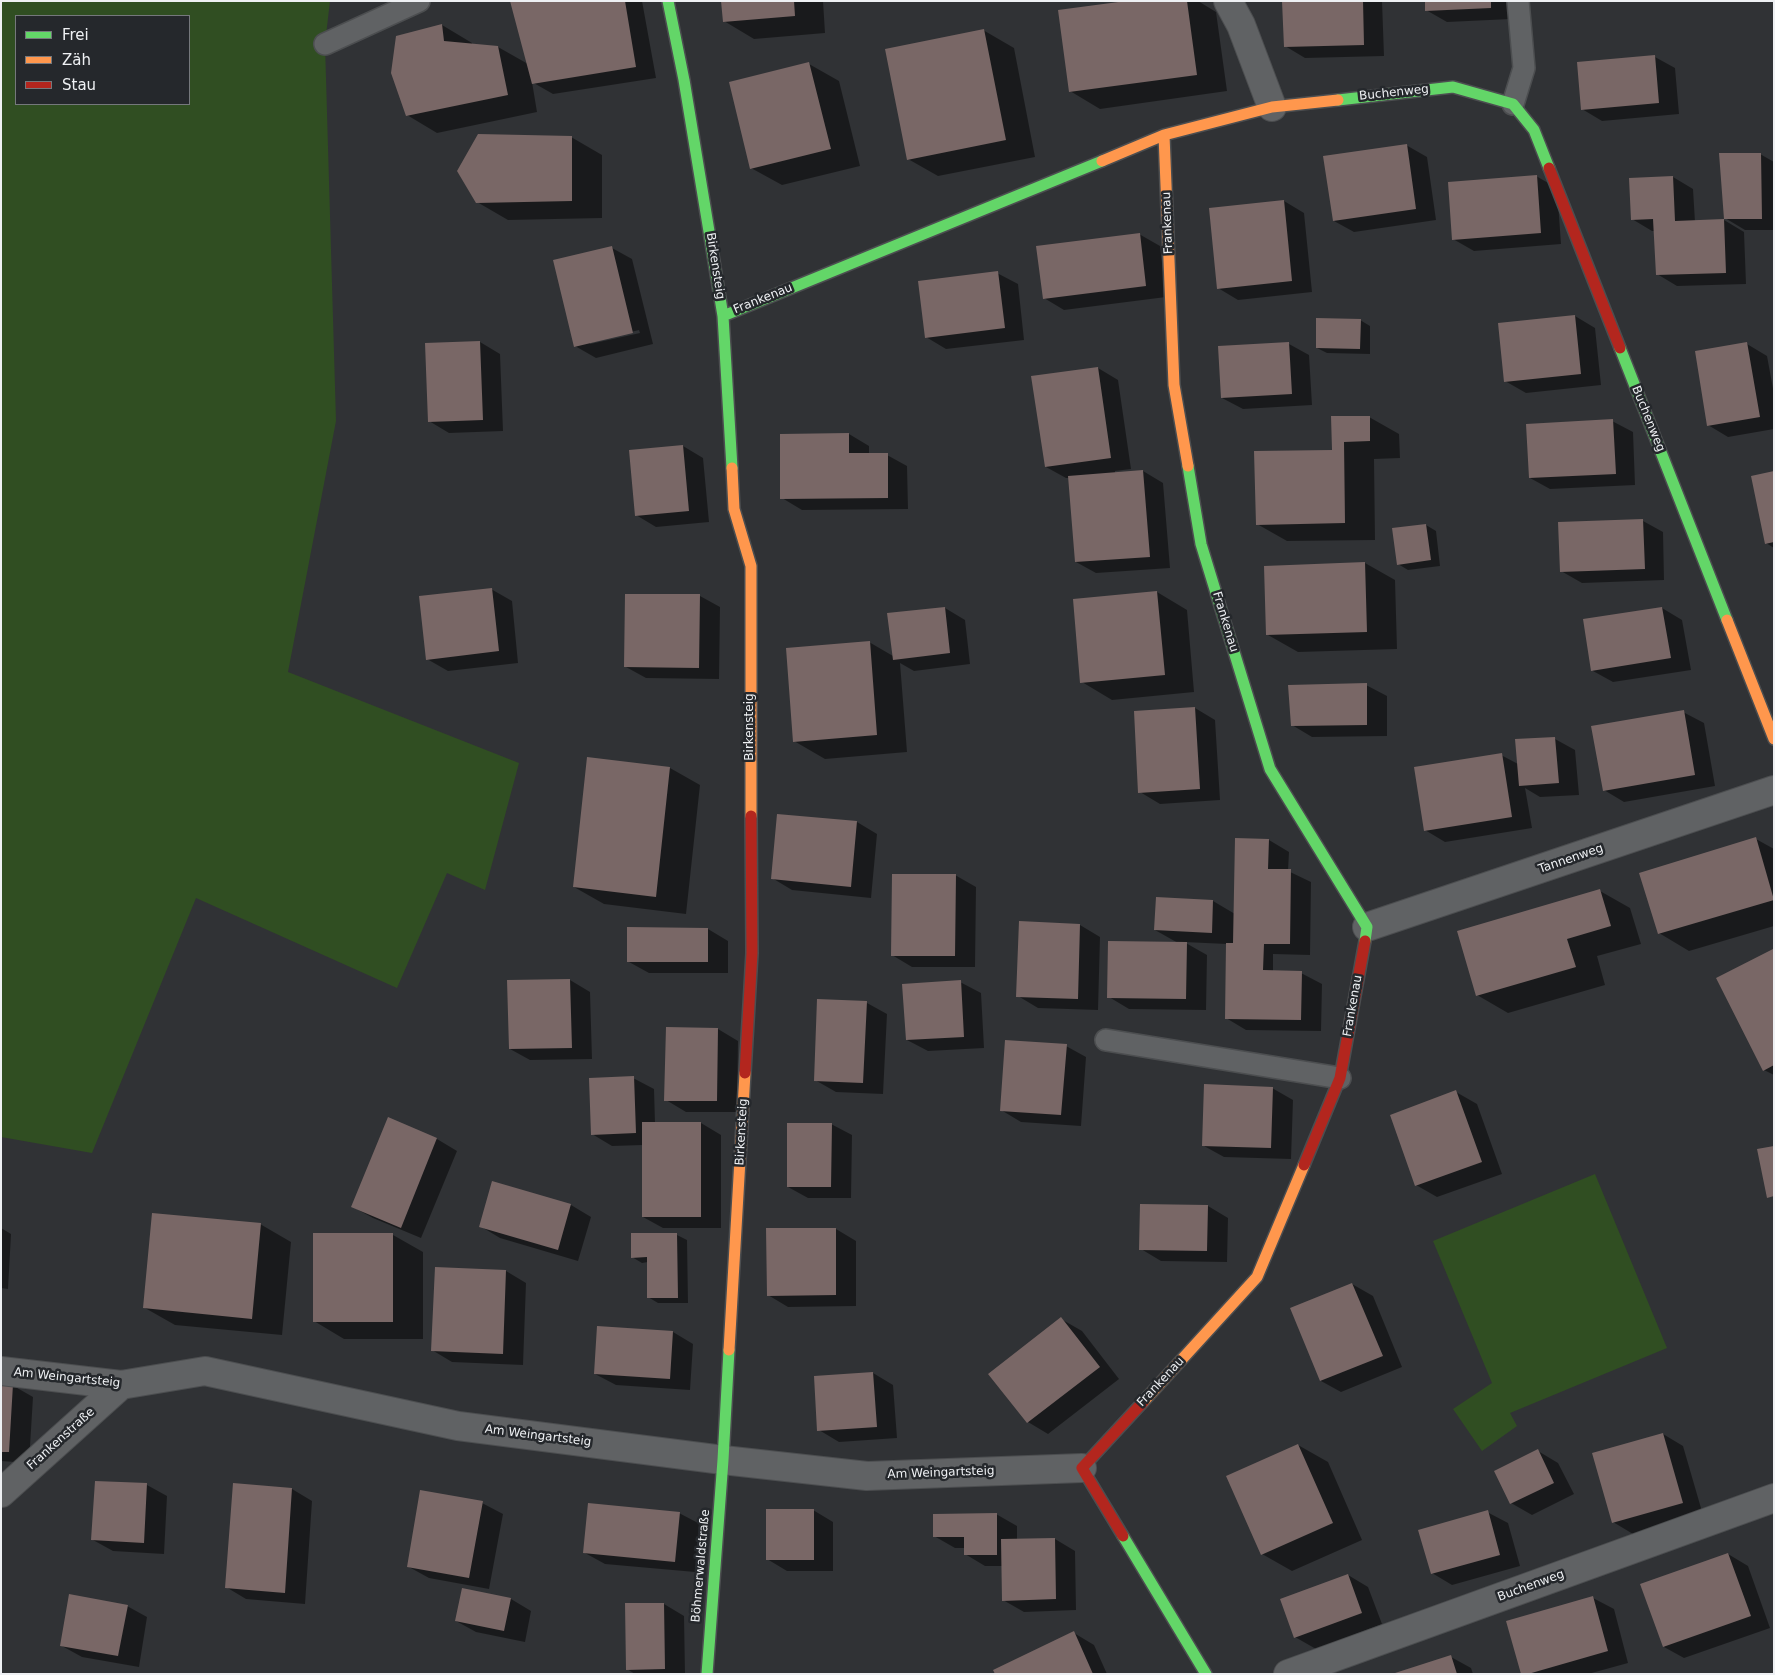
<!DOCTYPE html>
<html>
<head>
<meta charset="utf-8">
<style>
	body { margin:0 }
	#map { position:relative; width:1775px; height:1675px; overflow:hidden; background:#303235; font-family:"DejaVu Sans",sans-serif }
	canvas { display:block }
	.frame { position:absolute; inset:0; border:2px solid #eef0f3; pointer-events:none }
	.legend { position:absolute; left:15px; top:15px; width:175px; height:90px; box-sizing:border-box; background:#25282c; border:1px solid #75787c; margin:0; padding:6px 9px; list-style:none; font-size:15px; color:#eef0f3 }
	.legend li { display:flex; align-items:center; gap:10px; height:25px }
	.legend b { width:25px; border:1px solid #75787c }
</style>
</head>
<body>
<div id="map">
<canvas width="1775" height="1675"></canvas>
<div class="frame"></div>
<ul class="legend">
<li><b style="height:6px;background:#63d668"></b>Frei</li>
<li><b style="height:6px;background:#ff974d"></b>Zäh</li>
<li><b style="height:6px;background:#b3261e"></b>Stau</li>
</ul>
</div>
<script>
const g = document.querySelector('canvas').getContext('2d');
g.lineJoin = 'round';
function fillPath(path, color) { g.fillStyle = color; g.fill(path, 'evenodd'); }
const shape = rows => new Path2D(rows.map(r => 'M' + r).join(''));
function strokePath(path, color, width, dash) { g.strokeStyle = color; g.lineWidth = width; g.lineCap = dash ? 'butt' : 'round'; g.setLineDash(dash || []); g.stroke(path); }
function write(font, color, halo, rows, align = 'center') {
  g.font = font + ' "DejaVu Sans",sans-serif'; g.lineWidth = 5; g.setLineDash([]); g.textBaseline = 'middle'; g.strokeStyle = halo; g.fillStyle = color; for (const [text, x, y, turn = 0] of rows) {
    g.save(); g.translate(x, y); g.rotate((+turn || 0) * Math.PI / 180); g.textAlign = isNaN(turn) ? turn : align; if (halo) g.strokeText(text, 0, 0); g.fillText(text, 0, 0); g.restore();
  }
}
fillPath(shape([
	[1,1,330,1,325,44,336,421,288,672,519,763,485,890,447,873,397,988,196,898,92,1153,1,1137],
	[16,16,189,16,189,104,16,104],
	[1595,1174,1667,1348,1510,1413,1517,1426,1482,1451,1453,1409,1492,1383,1433,1241]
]), '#304e22');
fillPath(shape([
	[511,1,642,1,656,78,553,94,532,82,537,112,437,133,407,115,442,25,472,43,472,45,498,47,528,64],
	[723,1,823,1,825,33,754,39,724,21],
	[1136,1,1198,1,1216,12,1227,91,1100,109,1070,91],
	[1283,1,1382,1,1384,56,1305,58,1285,46],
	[1426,1,1510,1,1511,19,1447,22,1426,10],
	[983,30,1014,48,1035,157,938,176,908,159],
	[1655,57,1675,68,1679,114,1602,121,1582,109],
	[809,64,839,81,860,166,782,185,751,168],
	[571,137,602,155,602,218,508,220,477,202],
	[1406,145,1427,157,1436,220,1354,232,1334,221],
	[1760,154,1774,162,1774,230,1745,230,1725,218],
	[1536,176,1557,188,1561,244,1474,251,1453,239],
	[1673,177,1693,189,1695,222,1724,220,1744,232,1746,284,1677,286,1657,274,1655,231,1652,231,1632,219],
	[1284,201,1304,213,1312,292,1238,300,1218,288],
	[1139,234,1160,246,1166,297,1064,310,1044,298],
	[612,248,632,259,653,344,596,358,575,346],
	[639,330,640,333,590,344,590,342],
	[997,273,1018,284,1024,340,946,349,926,337],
	[1575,316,1595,328,1601,385,1526,393,1505,381],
	[1360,320,1370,326,1370,354,1327,353,1317,348],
	[480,342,500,354,503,431,449,433,429,421],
	[1289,344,1309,355,1312,405,1243,409,1222,398],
	[1747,344,1767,356,1774,394,1774,429,1728,437,1708,425],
	[1098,368,1118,380,1131,469,1115,471,1115,473,1143,471,1163,483,1170,568,1096,573,1076,562,1069,478,1066,478,1046,467],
	[1369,417,1399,434,1400,458,1374,459,1375,540,1287,541,1257,524],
	[1612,421,1633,432,1635,485,1550,489,1530,478],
	[849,434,869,446,869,455,887,455,907,466,908,509,802,510,782,498],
	[683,446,703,458,709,522,656,527,636,515],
	[1774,472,1774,548,1766,543],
	[1643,521,1663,532,1664,580,1582,583,1561,571],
	[1426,525,1436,531,1440,566,1408,570,1398,564],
	[1365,563,1395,580,1397,649,1298,652,1268,635],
	[491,589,512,601,518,663,448,671,427,659],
	[1157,592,1187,610,1194,692,1112,700,1082,682],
	[700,596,720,607,719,679,646,678,626,667],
	[945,608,965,620,970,664,914,671,900,663,907,752,825,759,794,741,869,642,893,656],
	[1662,608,1682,620,1691,670,1613,682,1593,671,1585,620],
	[1366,685,1387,696,1387,736,1312,737,1292,725],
	[1195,708,1215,720,1220,800,1160,804,1140,792,1136,712],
	[1683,712,1704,723,1715,786,1624,802,1604,790],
	[1555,739,1575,750,1579,795,1540,797,1525,788,1532,828,1445,842,1425,830,1501,755,1518,764],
	[670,768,700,785,686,914,604,904,574,887],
	[857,822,877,834,871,898,792,890,772,878],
	[1756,839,1774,849,1774,926,1689,951,1659,933],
	[1269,840,1289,852,1288,871,1311,882,1310,955,1273,954,1273,972,1301,973,1322,984,1321,1031,1246,1030,1226,1018,1227,944,1184,942,1207,955,1206,1010,1129,1009,1109,997,1178,943,1155,930,1213,901,1235,914],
	[955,875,976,887,975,967,912,967,892,955],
	[1600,891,1630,908,1641,944,1597,956,1605,985,1508,1013,1477,995],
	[1080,925,1100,937,1098,1010,1038,1008,1018,996],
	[629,928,708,929,728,941,728,973,649,973,629,962],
	[1773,951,1774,951,1774,1075,1764,1070],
	[570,980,590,992,592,1059,530,1060,510,1049,509,981],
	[960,982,981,993,984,1048,928,1051,907,1040],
	[867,1003,887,1014,883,1094,836,1092,815,1080],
	[667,1028,718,1029,738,1041,737,1112,686,1112,666,1100],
	[1066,1046,1086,1057,1081,1126,1021,1122,1001,1110],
	[633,1078,654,1089,655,1123,701,1123,721,1135,721,1228,663,1228,643,1217,643,1145,612,1146,592,1134],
	[1272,1088,1293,1100,1291,1159,1224,1157,1204,1146],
	[1456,1092,1477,1104,1502,1174,1437,1197,1416,1185],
	[389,1119,437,1139,457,1151,421,1238,373,1218,353,1207],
	[831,1124,852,1135,851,1198,808,1198,788,1187],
	[493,1182,571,1205,591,1217,578,1261,500,1238,480,1226],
	[1208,1206,1228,1218,1227,1262,1161,1261,1141,1249],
	[260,1224,291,1242,282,1335,175,1325,145,1308],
	[1,1228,11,1234,8,1289,1,1288],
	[836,1229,856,1241,856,1306,788,1307,768,1295],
	[314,1235,393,1235,423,1252,423,1339,344,1339,314,1321],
	[677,1235,687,1240,688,1303,658,1303,648,1297,648,1262,642,1263,632,1257],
	[436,1268,506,1271,526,1283,523,1365,452,1362,432,1350],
	[1352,1284,1373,1296,1402,1367,1341,1392,1321,1381,1291,1309],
	[1061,1319,1082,1331,1119,1379,1048,1434,1028,1422],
	[673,1332,693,1344,690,1390,616,1385,595,1374],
	[873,1373,893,1385,897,1438,839,1442,819,1430],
	[1,1385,12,1385,33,1397,29,1463,1,1461],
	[1663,1434,1683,1446,1703,1515,1633,1534,1613,1522],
	[1298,1445,1328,1462,1362,1540,1292,1571,1262,1554],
	[1538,1451,1558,1463,1574,1494,1532,1515,1511,1503],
	[147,1485,167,1496,164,1554,113,1551,93,1540],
	[234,1485,292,1489,312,1501,305,1604,246,1599,226,1587],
	[482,1503,503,1514,489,1589,429,1578,409,1567],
	[813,1510,833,1522,833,1571,787,1571,767,1559],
	[1487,1512,1508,1523,1520,1566,1452,1585,1432,1573],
	[679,1513,700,1524,695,1572,605,1564,585,1553],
	[996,1514,1017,1526,1017,1540,1055,1539,1075,1551,1076,1610,1024,1612,1003,1600,1003,1566,985,1566,965,1554,965,1548,955,1548,934,1536],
	[1728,1554,1748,1566,1770,1628,1684,1658,1664,1647],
	[1348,1575,1368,1587,1382,1624,1316,1649,1295,1637],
	[463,1589,511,1599,531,1611,525,1642,476,1632,456,1621],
	[1593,1598,1614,1609,1628,1663,1588,1674,1522,1674],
	[627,1604,664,1604,684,1616,685,1674,635,1674,627,1669],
	[127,1606,147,1617,139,1667,82,1657,62,1646],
	[1074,1633,1094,1645,1107,1674,996,1674],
	[1451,1657,1471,1668,1473,1674,1398,1674]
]), '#0007');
fillPath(shape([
	[510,1,625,1,636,67,532,84],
	[721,1,794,1,795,16,723,22],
	[1126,1,1187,1,1197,75,1069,92,1058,10],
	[1282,1,1363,1,1364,45,1284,47],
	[1425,1,1491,1,1491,8,1425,11],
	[442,24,444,41,498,46,508,95,406,116,391,73,396,36],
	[984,29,1006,140,907,160,885,49],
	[1655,55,1659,103,1581,110,1577,62],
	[809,62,831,149,750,169,729,82],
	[478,134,572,136,572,201,476,203,457,171],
	[1407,144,1416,209,1333,221,1323,156],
	[1719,153,1761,153,1762,219,1724,219],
	[1537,175,1541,233,1452,240,1448,182],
	[1673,176,1675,221,1724,219,1726,273,1656,275,1653,219,1631,220,1629,178],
	[1284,200,1292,281,1217,289,1209,208],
	[1140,233,1146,286,1043,299,1036,246],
	[612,246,633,333,574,347,553,260],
	[998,271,1005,328,925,338,918,281],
	[1575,315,1581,374,1504,382,1498,323],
	[1316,318,1361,319,1360,349,1316,348],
	[480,341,483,420,428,422,425,343],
	[1289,342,1292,394,1221,398,1218,346],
	[1747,342,1760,417,1707,426,1695,351],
	[1098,367,1111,458,1045,467,1031,376],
	[1331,416,1370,416,1370,441,1344,442,1345,523,1256,525,1254,451,1332,450],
	[1613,419,1616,474,1529,478,1526,424],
	[849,433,849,453,888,453,888,498,780,499,780,434],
	[683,445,689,511,635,516,629,450],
	[1143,470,1150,557,1075,562,1068,476],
	[1774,471,1774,542,1765,544,1751,476],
	[1643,519,1645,569,1560,572,1558,522],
	[1426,524,1431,560,1397,565,1392,528],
	[1365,562,1367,632,1266,635,1264,566],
	[492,588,499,651,426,660,419,596],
	[1157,591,1165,675,1080,683,1073,599],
	[625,594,700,594,699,668,624,667],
	[945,607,950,653,893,660,887,613],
	[1662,607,1671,658,1591,671,1583,619],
	[870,641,877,735,793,742,786,648],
	[1367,683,1367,725,1291,726,1288,685],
	[1195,707,1200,789,1138,793,1134,711],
	[1684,710,1695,775,1603,791,1591,726],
	[1555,737,1559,783,1519,786,1515,739],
	[1502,753,1512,817,1424,831,1414,767],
	[587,757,670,767,656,897,573,887],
	[777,814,857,821,851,887,771,879],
	[1756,837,1774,900,1658,934,1639,873],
	[1235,838,1269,839,1268,869,1291,869,1290,944,1264,944,1263,970,1302,971,1301,1020,1225,1019,1226,943,1233,943],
	[892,874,956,874,955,956,891,956],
	[1600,889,1611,926,1567,939,1576,967,1476,996,1457,931],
	[1156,897,1213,900,1212,933,1154,930],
	[1019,921,1080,924,1078,999,1016,997],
	[627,927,708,928,708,962,627,962],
	[1108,941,1187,942,1186,999,1107,998],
	[1773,949,1774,1065,1763,1071,1716,978],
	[570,979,572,1048,509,1049,507,980],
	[961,980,964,1037,906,1040,902,984],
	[817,999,867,1001,863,1083,814,1081],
	[666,1027,718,1028,717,1101,664,1101],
	[1005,1040,1067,1044,1061,1115,1000,1111],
	[634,1076,636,1133,591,1135,589,1078],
	[1204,1084,1273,1087,1271,1148,1202,1146],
	[1456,1090,1482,1162,1415,1186,1390,1115],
	[388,1117,437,1138,401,1228,351,1207],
	[642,1122,701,1122,701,1217,642,1217],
	[787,1123,832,1123,831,1187,787,1187],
	[1774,1146,1774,1196,1767,1198,1757,1149],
	[492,1181,571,1204,558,1250,479,1227],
	[1140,1204,1208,1205,1207,1251,1139,1250],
	[152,1213,261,1223,252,1319,143,1308],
	[766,1228,836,1228,836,1295,767,1296],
	[313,1233,393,1233,393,1322,313,1322],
	[631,1233,677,1233,678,1298,647,1298,647,1257,631,1258],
	[435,1267,506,1270,503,1354,431,1351],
	[1352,1283,1383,1356,1320,1381,1290,1308],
	[1061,1317,1100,1367,1027,1423,988,1374],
	[597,1326,673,1331,670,1379,594,1374],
	[873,1372,877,1427,817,1431,814,1376],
	[1,1383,13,1384,9,1452,1,1452],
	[1663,1433,1683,1503,1612,1523,1592,1453],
	[1298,1444,1333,1523,1261,1555,1226,1476],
	[1538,1449,1554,1483,1510,1504,1494,1471],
	[95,1481,147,1483,144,1543,91,1540],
	[233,1483,292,1488,285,1593,225,1588],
	[420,1490,483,1501,469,1578,407,1567],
	[588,1503,680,1512,675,1562,583,1553],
	[766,1509,814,1509,814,1560,766,1560],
	[1488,1510,1500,1555,1431,1574,1418,1530],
	[997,1513,997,1555,964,1555,964,1537,933,1537,933,1514],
	[1055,1538,1056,1599,1002,1601,1001,1539],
	[1728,1553,1751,1616,1663,1647,1640,1584],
	[1348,1574,1362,1613,1294,1638,1280,1599],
	[462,1588,511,1598,504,1631,455,1621],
	[69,1594,128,1605,118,1656,60,1646],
	[1593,1596,1608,1651,1528,1674,1521,1674,1506,1621],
	[625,1603,664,1603,665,1669,626,1670],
	[1074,1631,1093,1674,995,1674,993,1670],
	[1451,1655,1457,1674,1395,1674,1395,1673]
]), '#796766');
const lane = shape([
	[325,44,419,1],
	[1513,104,1524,68,1518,1],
	[1106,1040,1340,1078]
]);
const street = shape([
	[1228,1,1241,25,1272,107],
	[1367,927,1774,790],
	[1,1371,121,1385,205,1371,458,1426,723,1460,867,1476,1082,1468],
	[1,1493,121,1385],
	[1288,1674,1774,1498]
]);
const fast = shape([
	[668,1,684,80,723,316,732,468],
	[1338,100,1453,87,1513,104,1534,130,1549,168],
	[723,316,1102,161],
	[1620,348,1727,620],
	[1188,466,1201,544,1270,769,1367,927,1365,941],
	[1123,1536,1206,1674],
	[707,1674,723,1460,729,1350]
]);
const slow = shape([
	[1164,135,1174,385,1188,466],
	[1102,161,1164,135,1272,107,1338,100],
	[732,468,734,509,751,566,751,816],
	[1727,620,1774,739],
	[729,1350,745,1073],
	[1143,1402,1257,1277,1304,1165]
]);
const jam = shape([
	[1549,168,1620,348],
	[745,1073,752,953,751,816],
	[1304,1165,1340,1078,1365,941],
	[1123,1536,1082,1468,1143,1402]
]);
strokePath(lane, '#4c4e50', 24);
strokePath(street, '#4c4e50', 30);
strokePath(fast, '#4c4e50', 14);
strokePath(slow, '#4c4e50', 14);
strokePath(jam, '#4c4e50', 14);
strokePath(lane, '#606264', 21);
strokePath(street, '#606264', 28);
strokePath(fast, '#63d668', 11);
strokePath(slow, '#ff974d', 11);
strokePath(jam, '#b3261e', 11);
write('12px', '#eef0f3', '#25282c', [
	["Buchenweg",1394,93,-6],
	["Frankenau",1168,223,-92],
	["Birkensteig",715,266,81],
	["Frankenau",763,299,-22],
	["Buchenweg",1648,419,68],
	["Frankenau",1225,622,73],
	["Birkensteig",750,727,-90],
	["Tannenweg",1571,859,-19],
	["Frankenau",1353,1006,-80],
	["Birkensteig",742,1132,-87],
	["Am Weingartsteig",67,1378,6],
	["Frankenau",1161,1382,-47],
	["Am Weingartsteig",538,1436,7],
	["Frankenstraße",61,1439,-42],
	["Am Weingartsteig",941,1473,-2],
	["Böhmerwaldstraße",701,1566,-85],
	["Buchenweg",1531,1586,-20]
]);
</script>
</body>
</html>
